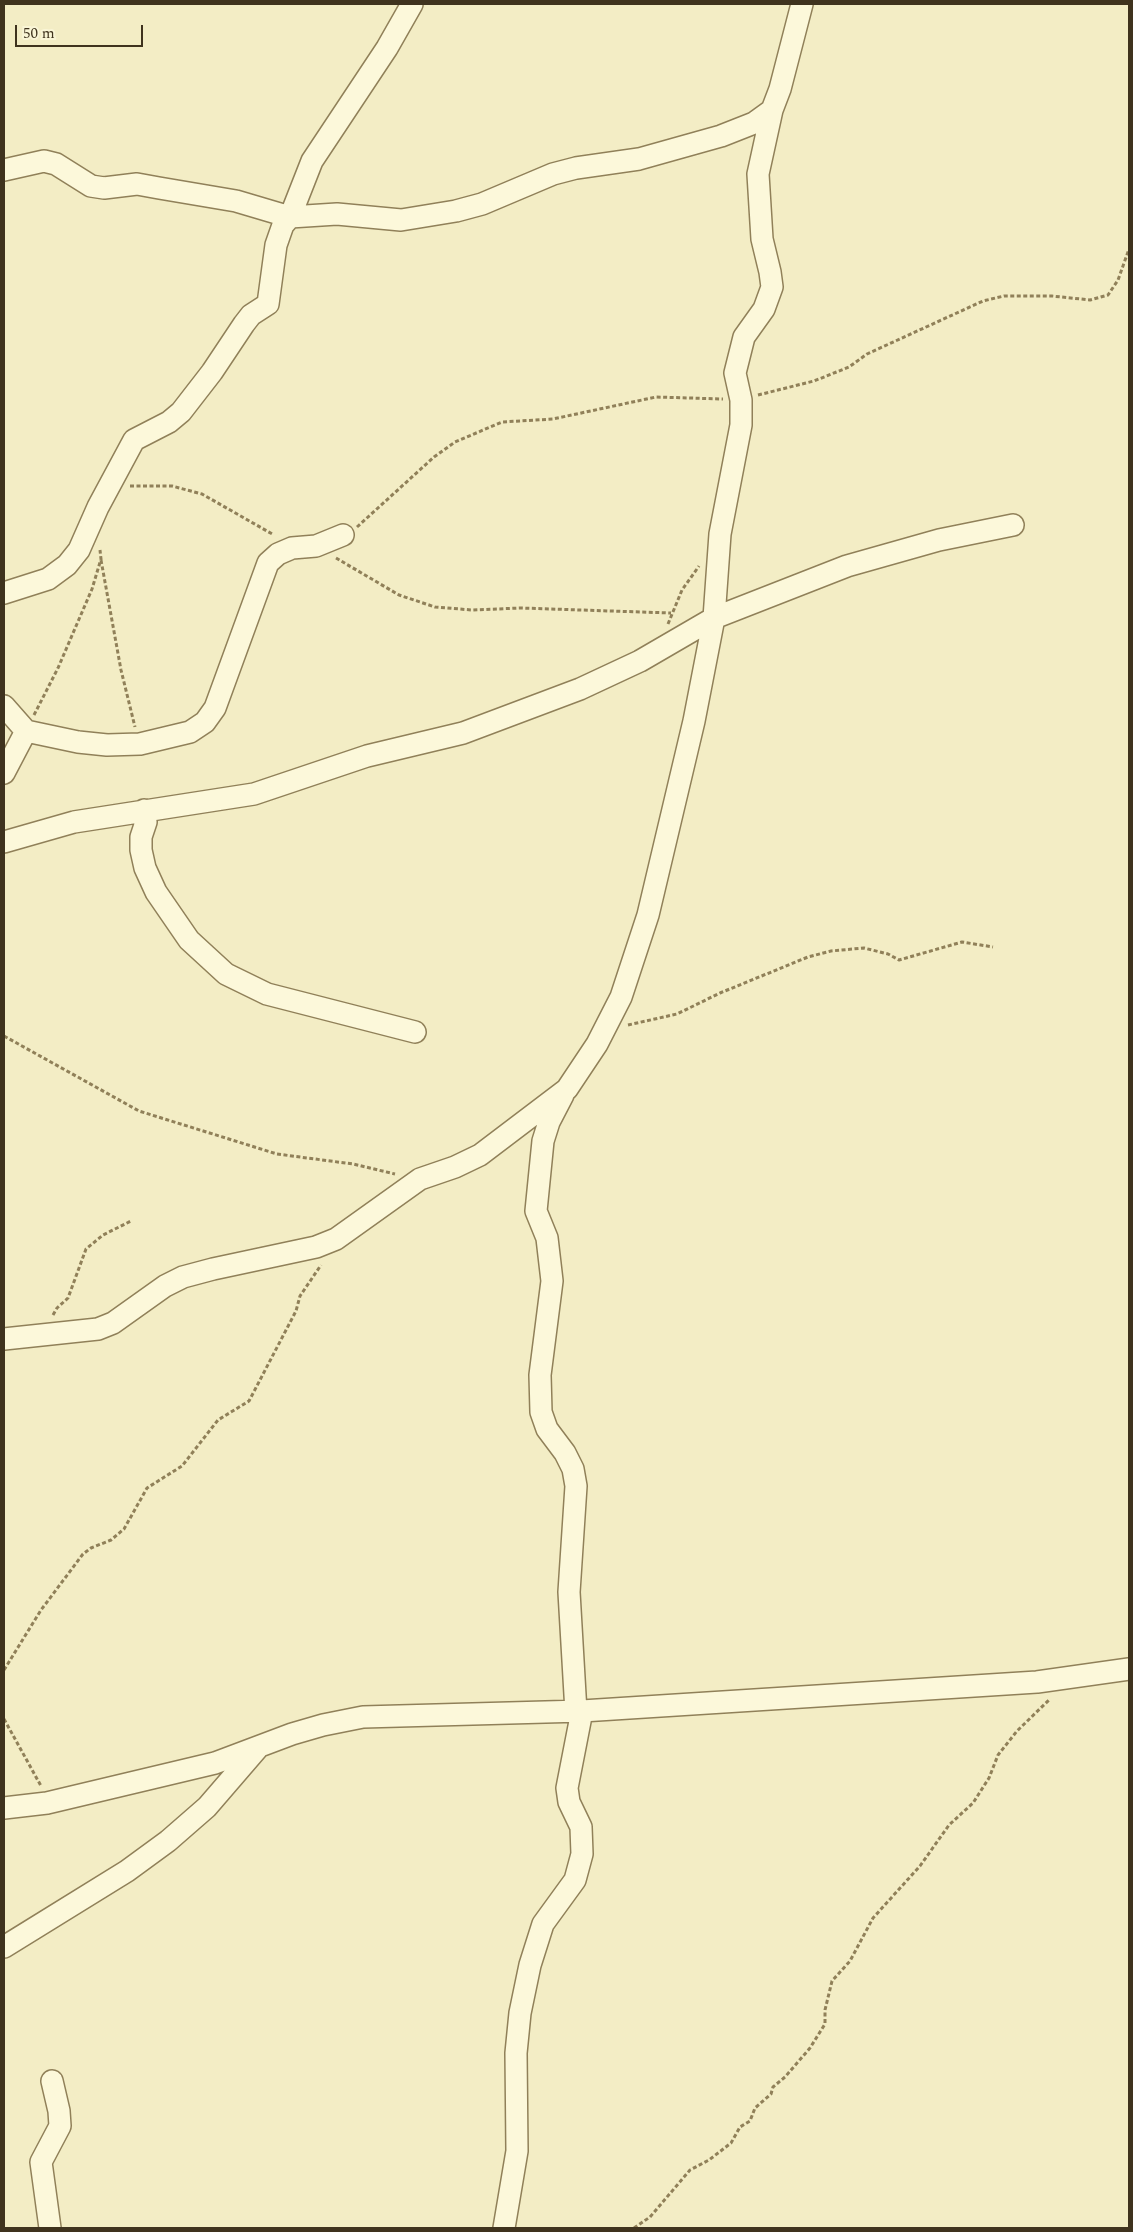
<!DOCTYPE html>
<html>
<head>
<meta charset="utf-8">
<style>
	body { margin:0 }
	#map { position:relative; width:1133px; height:2232px; overflow:hidden; background:#f3edc5; font-family:Spectral,serif }
	canvas { display:block }
	.frame { position:absolute; inset:0; border:5px solid #3f331e; pointer-events:none }
	.scale { position:absolute; left:15px; top:25px; width:128px; height:22px; box-sizing:border-box; border:2px solid #3f331e; border-top:0; padding-left:6px; font-size:15px; line-height:18px; white-space:nowrap; color:#3f331e; -webkit-text-stroke:4px #f9f5d6; paint-order:stroke }
</style>
</head>
<body>
<div id="map">
<canvas width="1133" height="2232"></canvas>
<div class="frame"></div>
<div class="scale">50 m</div>
</div>
<script>
const g = document.querySelector('canvas').getContext('2d');
g.lineJoin = 'round';
const shape = rows => new Path2D(rows.map(r => 'M' + r).join(''));
function strokePath(path, color, width, dash) { g.strokeStyle = color; g.lineWidth = width; g.lineCap = dash ? 'butt' : 'round'; g.setLineDash(dash || []); g.stroke(path); }
const minor = shape([
	[4,170,44,161,56,164,91,186,104,188,137,184,159,188,236,201,290,217,312,161,387,48,412,4],
	[4,593,48,579,67,565,79,550,98,507,134,440,169,422,181,412,212,372,244,324,251,315,268,304,276,245,283,225,290,217,337,214,401,220,456,211,482,204,553,174,576,168,639,159,721,136,754,123,772,110],
	[4,706,26,731,78,742,107,745,140,744,190,732,205,722,215,708,268,563,278,554,292,548,316,546,343,535],
	[4,773,26,731],
	[144,810,146,822,141,837,141,850,145,868,156,892,189,940,226,974,267,994,415,1032],
	[4,842,74,822,254,794,367,756,463,733,580,689,640,661,714,618,847,566,939,540,1013,525],
	[563,1095,549,1122,543,1141,536,1211,547,1238,552,1281,540,1375,541,1412,547,1429,565,1453,573,1469,576,1486,569,1592,576,1712],
	[4,1339,98,1329,113,1323,165,1286,183,1277,213,1269,316,1247,336,1239,420,1179,455,1167,480,1155,567,1089,597,1044,621,997,648,915,694,721,714,618,720,534,741,425,741,400,735,373,744,337,764,309,772,287,770,272,762,239,758,174,772,110,780,89,802,4],
	[4,1808,47,1803,215,1763,292,1734,323,1725,363,1717,582,1711,1037,1682,1129,1669],
	[4,1947,127,1871,168,1841,207,1807,257,1749],
	[50,2228,41,2162,60,2126,59,2111,52,2081],
	[504,2228,517,2151,516,2053,520,2013,530,1965,543,1924,575,1880,582,1854,581,1827,569,1802,567,1788,582,1711]
]);
strokePath(minor, '#908059', 24);
strokePath(shape([
	[758,395,814,381,849,367,867,354,983,301,1004,296,1052,296,1090,300,1108,295,1118,280,1129,249],
	[130,486,172,486,202,494,274,535],
	[357,527,434,457,455,442,502,422,553,419,656,397,723,399],
	[336,558,399,595,435,607,472,610,521,608,671,613],
	[101,560,121,670,135,727],
	[668,624,682,590,699,566],
	[34,715,58,668,92,589,101,559,100,550],
	[628,1025,677,1014,720,993,808,957,831,951,864,948,888,954,899,960,962,942,993,947],
	[4,1036,139,1111,277,1154,353,1164,395,1174],
	[53,1315,57,1308,68,1298,86,1249,103,1235,131,1221],
	[4,1670,41,1610,83,1554,91,1548,111,1540,124,1529,147,1488,182,1466,218,1420,249,1401,296,1311,300,1296,321,1265],
	[4,1719,41,1786],
	[634,2228,650,2217,690,2170,709,2160,731,2143,740,2127,750,2121,755,2108,771,2094,773,2087,785,2077,810,2048,825,2024,825,2010,832,1981,850,1961,873,1918,920,1866,949,1825,973,1803,989,1778,998,1755,1017,1731,1049,1700]
]), '#908059', 3, [4, 2.5]);
strokePath(minor, '#fcf8da', 21);
</script>
</body>
</html>
